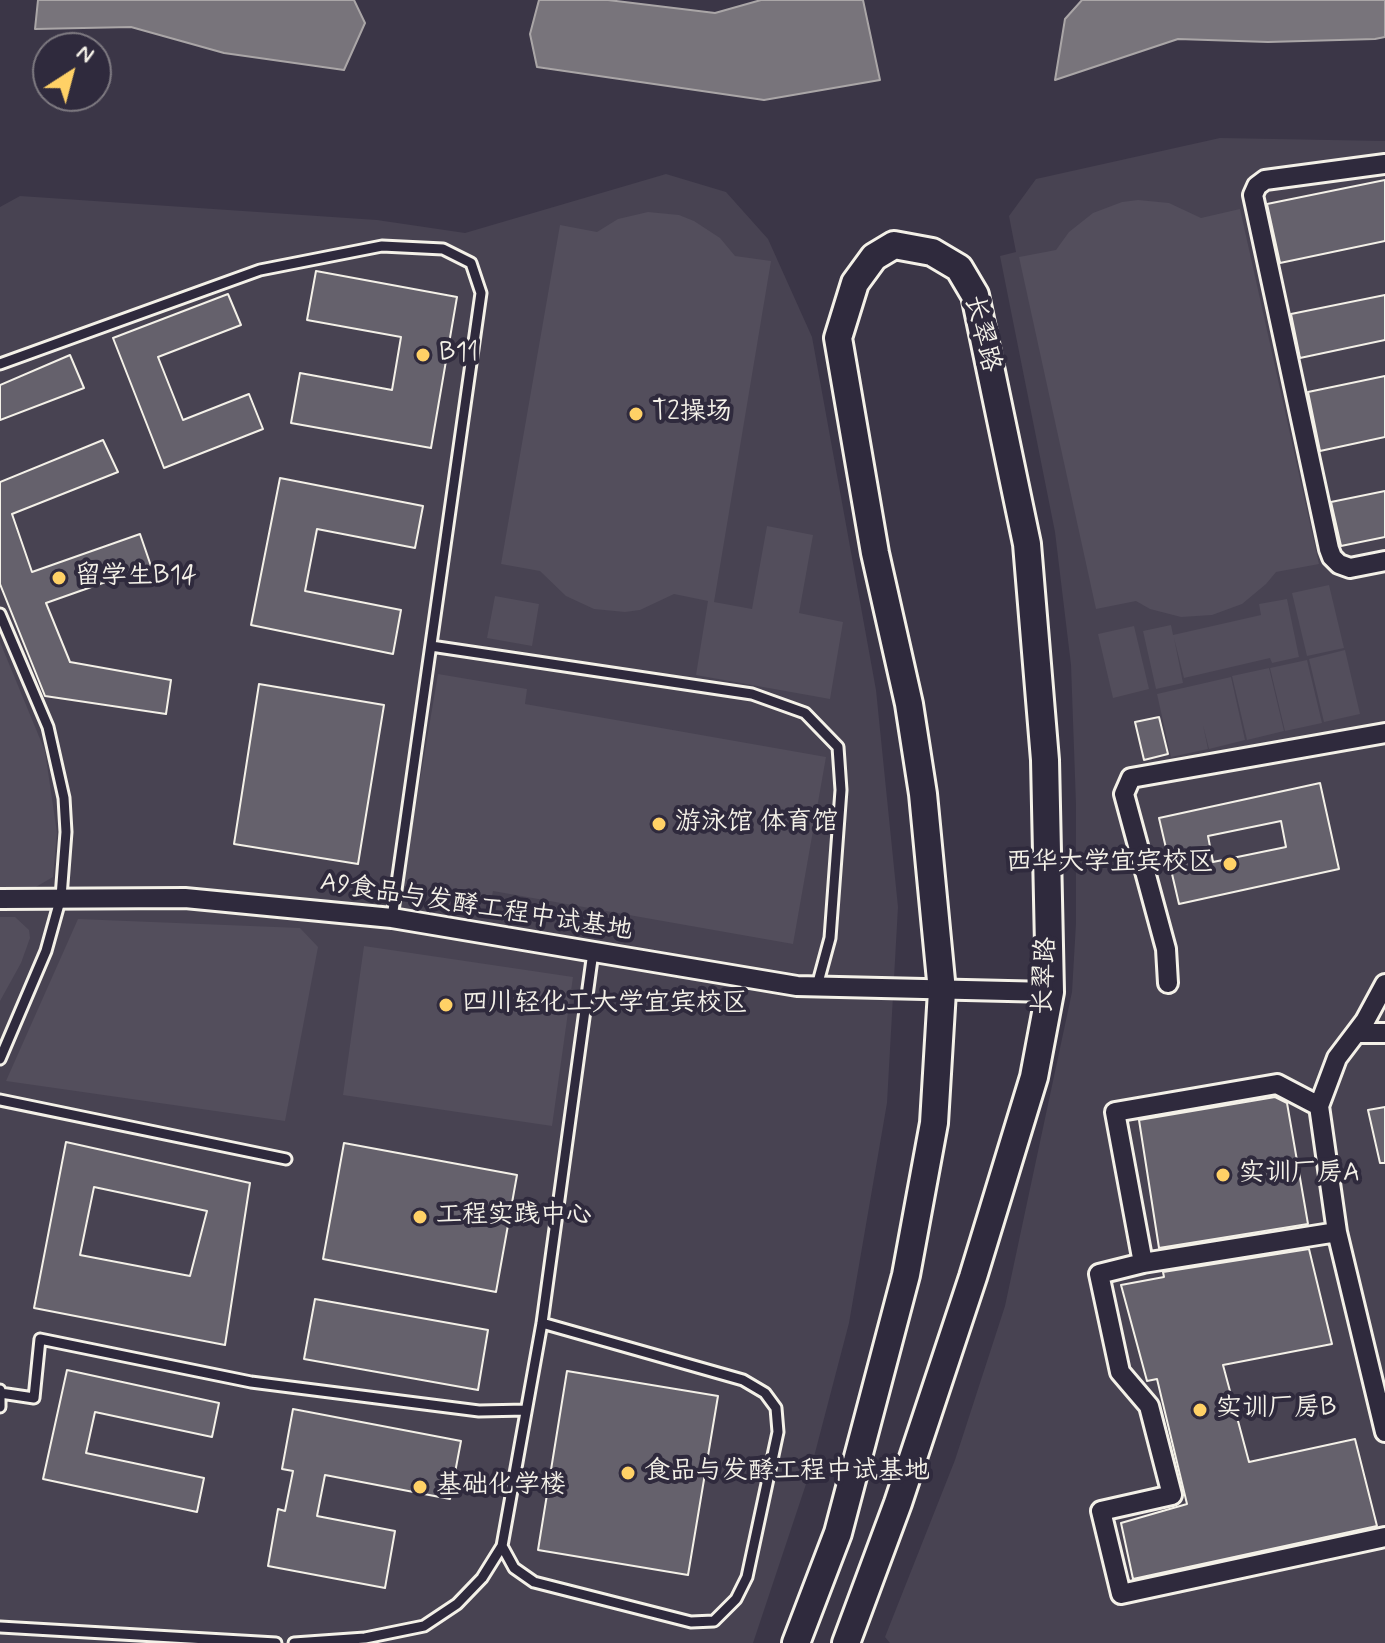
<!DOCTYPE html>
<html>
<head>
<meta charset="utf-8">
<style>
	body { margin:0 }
	#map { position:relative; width:1385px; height:1643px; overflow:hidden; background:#3b3647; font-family:Mynerve,sans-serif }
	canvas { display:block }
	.north { position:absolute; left:32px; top:32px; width:80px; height:80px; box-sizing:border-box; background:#2f2a3d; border:2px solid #7e7a81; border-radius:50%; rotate:36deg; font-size:22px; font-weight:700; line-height:32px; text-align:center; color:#f4f1e8 }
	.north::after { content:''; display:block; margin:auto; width:28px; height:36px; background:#ffd166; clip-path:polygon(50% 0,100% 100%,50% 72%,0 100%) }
</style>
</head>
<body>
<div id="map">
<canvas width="1385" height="1643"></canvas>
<div class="north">N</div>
</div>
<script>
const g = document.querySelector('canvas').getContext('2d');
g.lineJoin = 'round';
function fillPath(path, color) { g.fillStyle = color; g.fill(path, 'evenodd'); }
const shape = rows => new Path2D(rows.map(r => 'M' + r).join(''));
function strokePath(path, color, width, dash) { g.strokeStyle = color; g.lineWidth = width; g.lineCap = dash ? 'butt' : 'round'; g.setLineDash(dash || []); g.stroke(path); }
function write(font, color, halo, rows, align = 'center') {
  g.font = font + ' Mynerve,"LXGW WenKai TC",sans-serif'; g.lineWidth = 8; g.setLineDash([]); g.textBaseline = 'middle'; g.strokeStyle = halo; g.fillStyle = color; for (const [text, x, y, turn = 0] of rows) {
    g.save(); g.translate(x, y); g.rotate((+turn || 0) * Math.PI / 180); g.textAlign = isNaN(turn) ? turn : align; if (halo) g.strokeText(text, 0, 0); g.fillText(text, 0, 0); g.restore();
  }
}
fillPath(shape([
	[1220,138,1385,141,1385,1643,890,1643,885,1637,955,1460,1005,1306,1072,992,1076,923,1076,805,1071,665,1055,532,1000,256,1016,252,1009,216,1036,179],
	[666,174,726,192,768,239,812,337,876,690,898,907,887,1103,849,1323,810,1472,753,1643,0,1643,0,207,20,196,377,220,465,233]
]), '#484352');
fillPath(shape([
	[1138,200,1169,203,1201,218,1240,209,1319,564,1276,572,1266,584,1242,604,1212,615,1181,617,1150,609,1136,601,1096,609,1019,257,1056,250,1069,232,1093,213,1122,202],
	[648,212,679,215,694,221,720,238,735,256,771,261,714,602,752,609,767,526,813,535,799,613,843,622,830,699,696,675,708,601,674,594,640,610,625,612,594,609,566,596,540,571,501,564,560,225,597,232,618,219],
	[1329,585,1344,648,1307,656,1292,593],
	[495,596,539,604,532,646,487,638],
	[1287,599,1299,657,1272,663,1270,658,1184,678,1174,638,1183,683,1156,689,1143,631,1171,625,1173,635,1261,615,1259,604],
	[1134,626,1149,689,1113,698,1098,634],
	[0,642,45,751,57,833,53,877,34,888,0,889],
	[1345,650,1360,714,1324,722,1309,659],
	[1307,660,1322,723,1285,731,1270,668],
	[1269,668,1284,731,1247,740,1232,676],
	[438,674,527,689,525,704,826,757,793,944,493,891,491,901,402,886],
	[1231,677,1245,740,1209,749,1203,725,1208,749,1171,757,1157,694],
	[0,917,15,917,29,930,30,938,21,963,0,1001],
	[78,919,300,928,318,947,285,1121,6,1081],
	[364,946,573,977,552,1126,343,1095]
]), '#534e5c');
const water = shape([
	[38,0,354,0,365,23,344,70,224,53,131,27,35,29,38,0],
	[539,0,608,0,715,13,761,0,863,0,880,80,764,100,537,67,530,34,539,0],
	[1082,0,1385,0,1385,37,1375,39,1268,42,1178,39,1055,80,1065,19,1082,0]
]);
fillPath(water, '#78747b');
strokePath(water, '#aaa6a7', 2);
const building = shape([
	[1385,180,1385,241,1280,263,1267,204,1385,180],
	[316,271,457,297,431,448,291,423,300,373,392,390,401,337,307,320,316,271],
	[228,294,241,325,158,357,183,420,249,394,263,429,164,468,113,338,228,294],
	[1385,295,1385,340,1300,358,1291,314,1385,295],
	[70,355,84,388,0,420,0,385,70,355],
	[1385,376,1385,437,1320,451,1308,392,1385,376],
	[103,440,118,472,12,514,32,572,140,534,151,566,46,603,70,662,171,680,166,714,45,696,0,584,0,482,103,440],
	[280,478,423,506,415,548,317,529,305,591,401,610,393,654,251,625,280,478],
	[1385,491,1385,537,1341,546,1331,502,1385,491],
	[259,684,384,705,358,864,234,844,259,684],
	[1159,717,1168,754,1144,760,1135,722,1159,717],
	[1320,783,1339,869,1179,904,1159,818,1320,783],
	[1281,821,1286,847,1213,862,1208,836,1281,821],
	[1275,1097,1287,1103,1308,1224,1159,1248,1139,1120,1275,1097],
	[1385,1107,1385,1163,1380,1163,1368,1110,1385,1107],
	[66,1142,250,1183,225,1345,34,1308,66,1142],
	[94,1187,207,1211,190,1276,80,1255,94,1187],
	[344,1143,517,1175,496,1292,323,1259,344,1143],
	[1309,1249,1332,1344,1223,1365,1249,1462,1355,1439,1377,1526,1133,1579,1121,1523,1187,1504,1157,1379,1147,1381,1121,1285,1164,1277,1163,1272,1309,1249],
	[315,1299,488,1330,478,1390,304,1359,315,1299],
	[67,1370,219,1403,212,1437,95,1412,86,1453,204,1478,197,1512,43,1479,67,1370],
	[567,1371,718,1396,688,1575,538,1550,567,1371],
	[293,1409,461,1441,450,1499,325,1475,317,1516,395,1531,385,1588,268,1566,278,1509,285,1511,293,1471,282,1469,293,1409]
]);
fillPath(building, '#65616c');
strokePath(building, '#f4f1e8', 2);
const lane = shape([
	[0,364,260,270,382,246,443,249,471,263,481,293,392,918],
	[0,614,48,727,64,798,66,832,61,897,46,951,0,1059],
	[431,646,752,694,805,713,838,747,841,790,830,938,817,986],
	[0,1100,286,1159],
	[0,1390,0,1407],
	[0,1393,34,1398,40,1339,251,1382,479,1411,526,1410],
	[502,1546,514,1568,534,1582,691,1622,714,1621,736,1599,747,1577,778,1432,776,1408,765,1393,743,1380,542,1323],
	[0,1627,276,1643],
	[294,1643,365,1638,424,1626,457,1604,482,1578,502,1546,542,1323,593,952]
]);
const street = shape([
	[1385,164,1265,180,1257,186,1253,195,1329,549,1332,557,1339,564,1350,568,1385,561],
	[0,899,185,898,392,918,797,986,1050,992],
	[1168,983,1166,949,1124,794,1131,778,1385,733],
	[1385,984,1365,1021,1337,1058,1319,1106,1337,1232,1385,1432],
	[1356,1033,1385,1033],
	[1319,1106,1277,1084,1115,1112,1143,1263,1099,1274,1120,1372,1149,1406,1172,1495,1101,1511,1121,1594,1385,1537],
	[1143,1263,1337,1232]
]);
const secondary = shape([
	[796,1643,838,1533,906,1275,934,1123,942,991,923,794,909,704,875,553,838,338,855,283,874,257,894,245,932,252,959,268,975,295,1027,544,1045,760,1050,992,1034,1077,973,1277,898,1503,846,1643]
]);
strokePath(lane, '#f4f1e8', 15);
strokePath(street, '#f4f1e8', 24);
strokePath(secondary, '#f4f1e8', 32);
strokePath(lane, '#2f2a3d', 9);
strokePath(street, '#2f2a3d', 18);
strokePath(secondary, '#2f2a3d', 26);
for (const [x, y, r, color] of [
	[423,355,8,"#ffd166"],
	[636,414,8,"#ffd166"],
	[59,578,8,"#ffd166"],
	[659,824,8,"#ffd166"],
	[1230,864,8,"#ffd166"],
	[446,1005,8,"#ffd166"],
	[1223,1175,8,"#ffd166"],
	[420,1217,8,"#ffd166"],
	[1200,1410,8,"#ffd166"],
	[628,1473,8,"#ffd166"],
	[420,1487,8,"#ffd166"]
]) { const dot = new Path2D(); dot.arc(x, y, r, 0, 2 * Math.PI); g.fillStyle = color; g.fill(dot); strokePath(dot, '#2f2a3d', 3); }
write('26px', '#f4f1e8', '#2f2a3d', [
	["长翠路",981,334,76],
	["A9食品与发酵工程中试基地",476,908,9],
	["长翠路",1046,976,-87]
]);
write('26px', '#f4f1e8', '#2f2a3d', [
	["B11",439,355],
	["T2操场",652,414],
	["留学生B14",75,578],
	["游泳馆 体育馆",675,824],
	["西华大学宜宾校区",1214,864,"right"],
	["四川轻化工大学宜宾校区",462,1005],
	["实训厂房A",1239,1175],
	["工程实践中心",436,1217],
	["实训厂房B",1216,1410],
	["食品与发酵工程中试基地",644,1473],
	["基础化学楼",436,1487]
], 'left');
</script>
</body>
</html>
